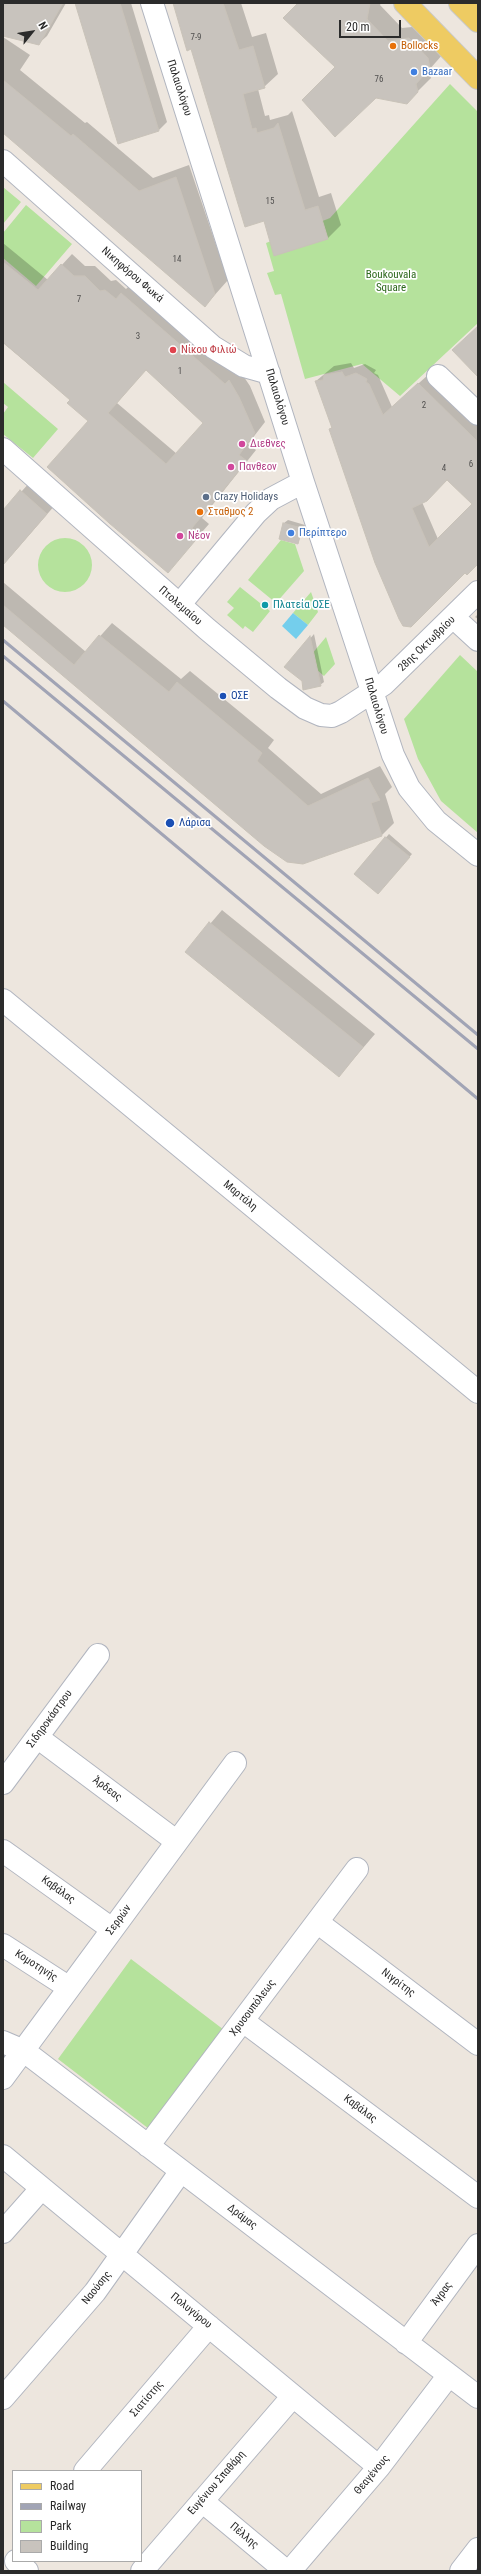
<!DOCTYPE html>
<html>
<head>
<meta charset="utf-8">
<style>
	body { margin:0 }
	#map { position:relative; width:481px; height:2574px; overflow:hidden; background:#ede6de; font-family:"Roboto Condensed",sans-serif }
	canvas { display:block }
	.frame { position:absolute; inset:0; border:4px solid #2b2b2b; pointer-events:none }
	.legend { position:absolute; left:12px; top:2470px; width:130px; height:92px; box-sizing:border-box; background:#fff; border:1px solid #aaa; margin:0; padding:5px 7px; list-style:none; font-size:12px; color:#2b2b2b }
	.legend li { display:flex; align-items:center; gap:8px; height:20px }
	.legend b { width:20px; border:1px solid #aaa }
	.north { position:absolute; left:12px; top:12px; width:40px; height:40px; -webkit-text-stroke:3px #fff; paint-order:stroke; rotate:60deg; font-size:11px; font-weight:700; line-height:16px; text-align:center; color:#2b2b2b }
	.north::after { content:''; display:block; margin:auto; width:14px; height:18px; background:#2b2b2b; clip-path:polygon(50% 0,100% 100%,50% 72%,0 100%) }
	.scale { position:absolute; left:339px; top:20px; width:62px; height:18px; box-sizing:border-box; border:2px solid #2b2b2b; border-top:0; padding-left:5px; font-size:12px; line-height:14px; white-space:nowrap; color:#2b2b2b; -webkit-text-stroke:3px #fff; paint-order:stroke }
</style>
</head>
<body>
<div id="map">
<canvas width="481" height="2574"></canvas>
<div class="frame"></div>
<ul class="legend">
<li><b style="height:5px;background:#eecb62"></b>Road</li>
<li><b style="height:5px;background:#a1a4b5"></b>Railway</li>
<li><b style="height:11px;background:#b5e29c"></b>Park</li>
<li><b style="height:11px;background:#c8c3bd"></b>Building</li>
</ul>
<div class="north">N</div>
<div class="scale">20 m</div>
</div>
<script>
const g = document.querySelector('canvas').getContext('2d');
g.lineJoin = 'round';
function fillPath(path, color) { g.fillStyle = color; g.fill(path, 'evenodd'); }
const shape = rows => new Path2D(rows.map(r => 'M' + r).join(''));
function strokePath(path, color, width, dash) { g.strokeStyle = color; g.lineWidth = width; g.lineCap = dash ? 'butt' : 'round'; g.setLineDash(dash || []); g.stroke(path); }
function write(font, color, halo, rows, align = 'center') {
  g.font = font + ' "Roboto Condensed",sans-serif'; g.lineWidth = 3.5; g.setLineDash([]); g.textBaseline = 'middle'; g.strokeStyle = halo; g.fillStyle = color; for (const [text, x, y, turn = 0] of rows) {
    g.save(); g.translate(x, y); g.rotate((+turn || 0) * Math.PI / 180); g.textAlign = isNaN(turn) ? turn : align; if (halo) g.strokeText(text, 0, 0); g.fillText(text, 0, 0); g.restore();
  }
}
fillPath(shape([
	[450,84,478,112,478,323,400,396,362,364,305,379,281,294,275,295,267,273,274,271,266,243,330,218],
	[3,187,21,202,3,224],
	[26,205,72,244,36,286,3,258,3,233],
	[3,382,58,429,33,458,3,434,3,414,8,407,3,403],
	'38 565a27 27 0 1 1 54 0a27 27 0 1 1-54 0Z',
	[281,540,295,544,304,571,276,603,248,580],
	[240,587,270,611,253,632,245,626,243,629,227,615,234,608,227,602],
	[311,592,318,612,308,625,293,613],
	[326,637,335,664,324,676,309,663,296,673],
	[460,655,478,672,478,833,441,801,418,759,404,719],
	[131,1959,228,2033,153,2132,58,2059]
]), '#b5e29c');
fillPath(shape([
	[293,613,308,625,296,639,282,626]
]), '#74ceec');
fillPath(shape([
	[3,3,66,3,47,36,38,44,3,35],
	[76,3,131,3,167,122,159,130],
	[174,3,241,3,252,37,266,33,278,74,264,87,258,89,265,116,269,115,270,120,288,115,292,111,319,197,331,193,341,225,328,238,264,220],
	[299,3,381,3,380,5,402,28,422,26,443,54,429,70,431,78,406,103,336,67],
	[3,37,30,55,20,70,85,123,87,122,153,178,189,165,228,280,205,306,3,132],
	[3,243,48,280,72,254,85,266,95,266,111,281,116,280,126,289,132,283,236,375,240,371,250,386,265,422,248,444,256,450,202,518,209,524,168,571,89,421,71,400,3,343],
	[146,369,204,423,177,454,117,403],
	[351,363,354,368,365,364,376,370,374,373,378,375,392,407,428,375,478,423,478,563,465,571,411,626,330,429,332,427,316,381,334,366],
	[447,479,474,504,438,539,422,502],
	[31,481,56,504,3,565,3,512],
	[288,520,305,525,298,543,284,523],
	[3,582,86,652,112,623,181,679,190,671,274,740,268,748,321,794,380,766,392,787,385,794,394,823,382,835,303,863,3,624],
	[478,614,478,619,475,617],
	[314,634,324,682,320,685,286,667],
	[389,834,412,854,381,890,355,873],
	[222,910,375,1034,339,1076,186,952]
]), '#0003');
const building = shape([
	[3,3,63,3,39,45,3,36,3,3],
	[75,3,120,3,159,131,118,144,75,3],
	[173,3,223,3,239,50,253,46,265,88,243,94,252,129,256,128,257,133,274,128,278,123,305,210,318,206,328,239,274,256,264,221,245,227,191,49,187,51,173,3],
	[298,3,370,3,367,19,388,41,409,38,428,58,430,68,416,84,418,92,407,104,376,98,335,137,302,100,335,67,283,18,298,3],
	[3,80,71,136,73,134,139,191,176,177,215,294,205,307,3,133,3,80],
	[3,262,38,290,61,264,74,276,85,276,100,291,105,290,116,299,121,293,225,384,229,380,239,397,255,433,239,455,247,461,192,528,200,535,168,573,109,523,47,467,88,421,67,403,70,400,3,342,3,262],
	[146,370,203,423,166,464,108,413,146,370],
	[478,326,478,377,452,350,478,326],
	[342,372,345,377,356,373,367,379,366,382,369,384,383,415,418,383,478,442,478,564,467,575,465,573,411,627,403,626,399,619,375,563,329,429,332,428,315,381,323,380,324,375,342,372],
	[447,480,472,504,429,547,412,508,427,501,447,480],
	[20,490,47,514,3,565,3,510,20,490],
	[283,523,302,528,298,544,279,539,283,523],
	[3,605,74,665,99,635,169,692,177,682,262,753,257,761,308,806,368,778,380,800,371,803,382,836,303,864,287,862,264,846,3,625,3,605],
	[310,636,321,686,303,690,302,681,284,667,310,636],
	[385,837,410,857,378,894,354,874,385,837],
	[209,922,363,1047,339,1077,185,952,209,922]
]);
fillPath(building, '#c8c3bd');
strokePath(building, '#c8c2b8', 1);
const minor = shape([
	[152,3,303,482,393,755,409,788,436,821,478,855],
	[3,161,213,347,244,366,269,373],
	[438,376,478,414],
	[3,449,207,629,278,688,305,708,321,715,332,716,341,712,384,684,478,592],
	[180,604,256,513,271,499,303,482],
	[453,617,478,640],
	[3,1000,478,1392],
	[37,1737,176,1841],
	[3,1783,98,1655],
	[3,1851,112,1929],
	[317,1922,478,2044],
	[3,1945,68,1987],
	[243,2021,478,2197],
	[3,2042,24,2051,478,2397],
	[3,2078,235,1763],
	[148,2146,357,1869],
	[3,2156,379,2467],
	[3,2232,41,2189],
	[406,2343,478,2245],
	[3,2398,95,2292,181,2171],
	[85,2471,209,2326],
	[202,2501,286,2571],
	[16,2561,27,2571],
	[142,2571,293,2396],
	[290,2571,379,2467,449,2375],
	[461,2571,478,2549]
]);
const major = shape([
	[405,3,478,78],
	[460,3,478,21]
]);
strokePath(minor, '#b1b5bf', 24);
strokePath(major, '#c8c8c8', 24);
strokePath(minor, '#fff', 22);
strokePath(major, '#eecb62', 22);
strokePath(shape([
	[3,640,478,1035],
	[3,656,478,1049],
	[3,701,478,1099]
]), '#a1a4b5', 3);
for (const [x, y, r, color] of [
	[393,46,4,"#e8710a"],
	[414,72,4,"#3f7fe0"],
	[173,350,4,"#e0444e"],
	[242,444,4,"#d1479c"],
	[231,467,4,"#d1479c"],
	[206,497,4,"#5c6f8a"],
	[200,512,4,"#e8710a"],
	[291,533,4,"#3f7fe0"],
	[180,536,4,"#d1479c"],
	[265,605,4,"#0f9aa8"],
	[223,696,4,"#1a4fb4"],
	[170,823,5,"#1a4fb4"]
]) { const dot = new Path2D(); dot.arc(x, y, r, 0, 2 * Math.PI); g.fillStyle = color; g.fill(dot); strokePath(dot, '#fff', 1.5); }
write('9px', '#525150', null, [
	["7-9",196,38],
	["76",379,80],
	["15",270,202],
	["14",177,260],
	["7",79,300],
	["3",138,337],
	["1",180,372],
	["2",424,406],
	["6",471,465],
	["4",444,469]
]);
write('11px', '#c56008', '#fff', [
	["Bollocks",401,46],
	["Σταθμος 2",208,512]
], 'left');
write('11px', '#366cbe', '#fff', [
	["Bazaar",422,72],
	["Περίπτερο",299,533]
], 'left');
write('11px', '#2b2b2b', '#fff', [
	["Παλαιολόγου",179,88,72],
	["Νικηφόρου Φωκά",132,275,41],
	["Παλαιολόγου",277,397,73],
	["Πτολεμαίου",180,606,41],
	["28ης Οκτωβρίου",427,644,-44],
	["Παλαιολόγου",376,706,73],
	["Μαρτάλη",240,1196,40],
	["Σιδηροκάστρου",50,1719,-54],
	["Άρδεας",107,1789,37],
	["Καβάλας",58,1890,36],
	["Σερρών",119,1920,-54],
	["Κομοτηνής",36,1966,33],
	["Νιγρίτης",398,1983,37],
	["Χρυσουπόλεως",253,2008,-53],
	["Καβάλας",360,2109,37],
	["Δράμας",242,2217,37],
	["Ναούσης",97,2288,-51],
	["Άγρας",442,2294,-54],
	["Πολυγύρου",191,2311,39],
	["Σιατίστης",147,2399,-49],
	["Θεαγένους",372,2475,-50],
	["Ευγένιου Σπαθάρη",217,2483,-49],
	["Πέλλης",244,2536,40]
]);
write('11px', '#2d681c', '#fff', [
	["Boukouvala",391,275],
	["Square",391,288]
]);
write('11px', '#be3a42', '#fff', [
	["Νίκου Φιλιώ",181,350]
], 'left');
write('11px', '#b23c85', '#fff', [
	["Διεθνες",250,444],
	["Πανθεον",239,467],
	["Νέον",188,536]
], 'left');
write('11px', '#4e5e75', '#fff', [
	["Crazy Holidays",214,497]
], 'left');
write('11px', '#0d838f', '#fff', [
	["Πλατεία ΟΣΕ",273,605]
], 'left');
write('11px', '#164399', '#fff', [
	["ΟΣΕ",231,696],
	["Λάρισα",179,823]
], 'left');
</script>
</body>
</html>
